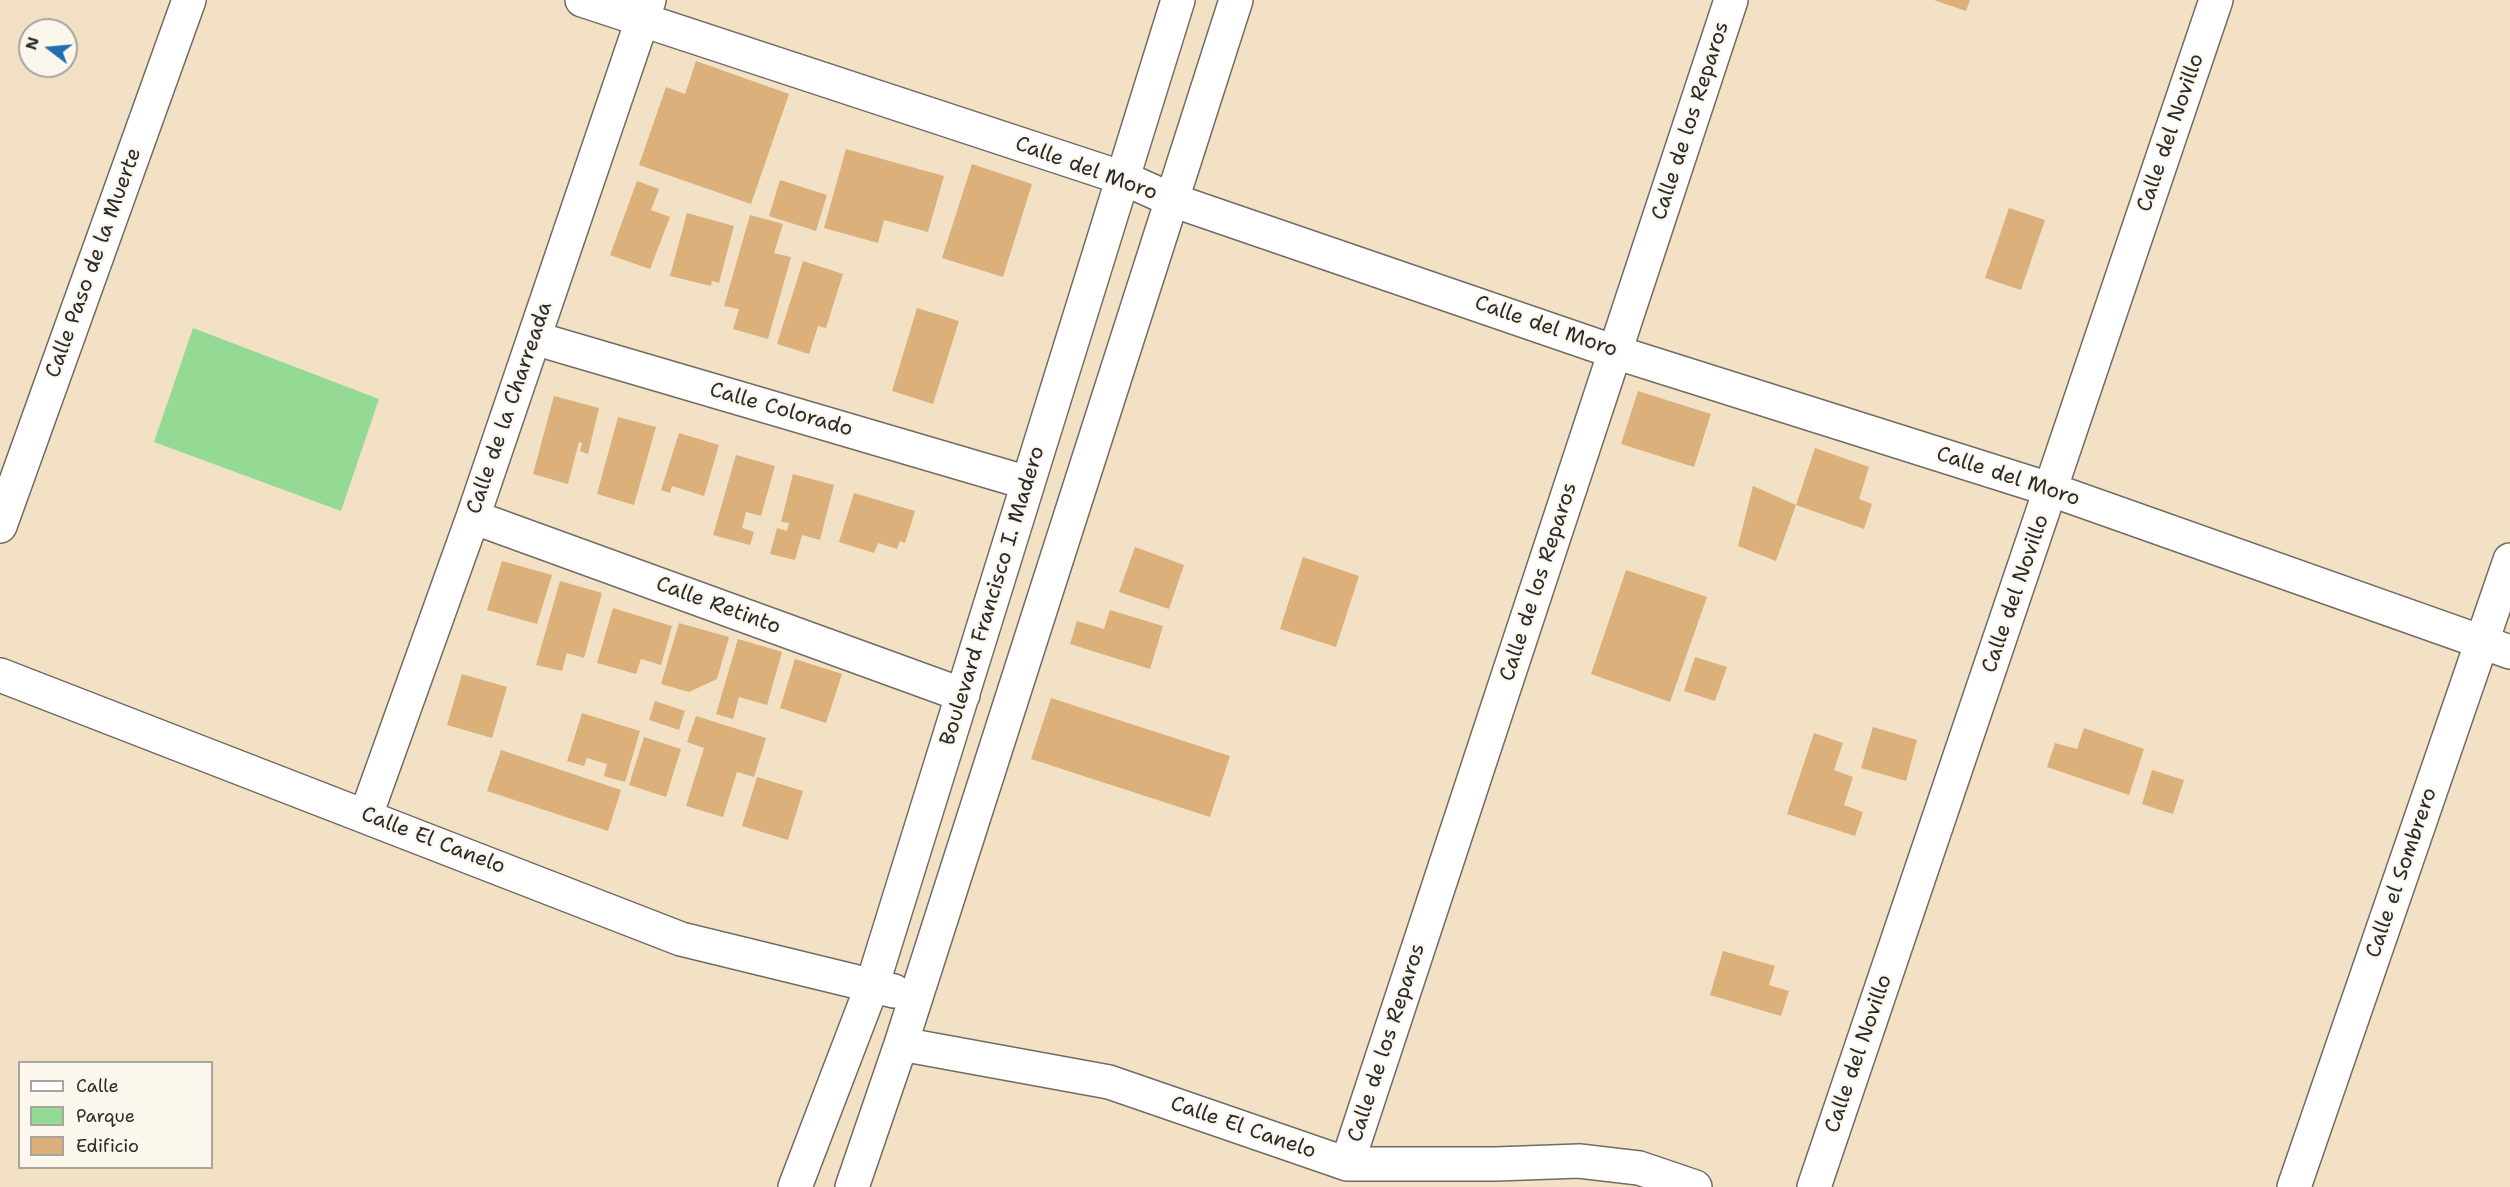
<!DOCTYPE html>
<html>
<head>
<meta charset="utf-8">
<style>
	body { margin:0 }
	#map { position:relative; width:2510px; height:1187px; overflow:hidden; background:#f3e1c6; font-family:"Shantell Sans",sans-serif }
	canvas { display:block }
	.legend { position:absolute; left:18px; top:1061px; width:195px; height:108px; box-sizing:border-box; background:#fbf7ec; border:2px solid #a8a59f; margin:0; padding:8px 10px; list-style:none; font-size:18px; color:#2b2b2b }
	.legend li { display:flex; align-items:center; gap:12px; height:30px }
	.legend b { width:30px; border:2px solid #a8a59f }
	.north { position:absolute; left:18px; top:18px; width:60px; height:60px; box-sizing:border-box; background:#fbf7ec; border:2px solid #a8a59f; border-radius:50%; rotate:286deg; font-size:16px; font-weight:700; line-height:24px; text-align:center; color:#2b2b2b }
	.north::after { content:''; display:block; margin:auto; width:21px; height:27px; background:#1f6fb2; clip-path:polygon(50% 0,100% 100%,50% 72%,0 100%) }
</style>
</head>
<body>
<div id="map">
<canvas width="2510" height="1187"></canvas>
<ul class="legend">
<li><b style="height:8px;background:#fff"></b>Calle</li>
<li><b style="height:16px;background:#94da94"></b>Parque</li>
<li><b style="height:16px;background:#dbb07b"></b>Edificio</li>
</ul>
<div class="north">N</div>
</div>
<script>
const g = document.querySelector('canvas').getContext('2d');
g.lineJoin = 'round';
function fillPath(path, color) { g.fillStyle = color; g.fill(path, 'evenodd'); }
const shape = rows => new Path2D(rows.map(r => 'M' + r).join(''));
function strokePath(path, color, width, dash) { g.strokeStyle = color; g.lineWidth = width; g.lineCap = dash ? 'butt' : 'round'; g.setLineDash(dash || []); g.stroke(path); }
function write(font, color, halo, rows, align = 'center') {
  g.font = font + ' "Shantell Sans",sans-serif'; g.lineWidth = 4.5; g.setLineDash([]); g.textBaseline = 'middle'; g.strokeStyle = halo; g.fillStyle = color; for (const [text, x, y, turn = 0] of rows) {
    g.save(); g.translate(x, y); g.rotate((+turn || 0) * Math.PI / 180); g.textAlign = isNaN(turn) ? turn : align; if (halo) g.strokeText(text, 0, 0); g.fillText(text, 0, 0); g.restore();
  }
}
fillPath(shape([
	[193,328,379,399,341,511,154,442]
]), '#94da94');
fillPath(shape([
	[1934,0,1970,0,1966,11],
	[696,61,789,94,751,204,639,165,666,87,685,94],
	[846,149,944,176,928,232,884,220,878,243,824,228],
	[972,164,1032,184,1003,277,942,258],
	[780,180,827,195,816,231,769,216],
	[637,181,659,189,651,210,670,217,650,269,610,255],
	[2009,208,2045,220,2021,290,1985,278],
	[687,213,734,226,719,283,712,281,711,286,670,276],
	[750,215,783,224,774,253,791,257,768,339,733,329,739,309,724,306],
	[803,261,843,274,826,328,818,326,809,354,777,344],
	[917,308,959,321,933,404,892,391],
	[1638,391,1711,414,1694,467,1621,444],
	[554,396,599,408,588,454,580,451,582,443,579,442,568,484,533,474],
	[618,417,656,427,634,505,597,494],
	[679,433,719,445,704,496,672,486,670,493,661,490],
	[1815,448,1869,467,1859,499,1872,504,1864,529,1796,505],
	[736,455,775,466,761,516,746,512,742,528,754,532,750,545,713,535],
	[793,474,834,485,820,540,802,535,795,560,770,554,777,528,787,531,789,523,781,522],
	[1753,486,1796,505,1776,561,1738,546],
	[854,493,915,511,905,543,900,541,897,549,878,543,874,553,839,542],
	[1135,547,1184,565,1169,609,1119,592],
	[1303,557,1359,576,1336,647,1280,629],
	[502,561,552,575,537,624,487,610],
	[1626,570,1707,597,1670,702,1591,674],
	[560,581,602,593,584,658,567,653,562,671,536,665],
	[613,608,672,626,661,665,641,659,636,674,597,663],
	[1110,610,1163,626,1150,669,1070,644,1077,621,1104,629],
	[679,623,729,637,717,679,689,692,661,684],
	[738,639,782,652,767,705,739,697,733,719,716,714],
	[1695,657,1727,667,1715,701,1684,691],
	[795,659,842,674,826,723,780,708],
	[462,674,507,687,492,738,447,725],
	[1051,698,1230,756,1210,817,1031,759],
	[655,701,685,711,679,730,649,720],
	[582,713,640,731,625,782,604,776,607,764,587,758,584,766,567,761],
	[696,716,766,738,754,777,737,772,723,817,686,806,704,748,687,742],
	[1873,727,1917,740,1906,781,1861,768],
	[2084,728,2144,749,2129,795,2047,767,2055,743,2077,749],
	[1814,733,1843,743,1834,770,1853,777,1844,805,1863,812,1855,836,1787,814],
	[644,737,681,749,666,797,629,785],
	[501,750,621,790,608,831,487,791],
	[2152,770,2184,780,2173,814,2142,804],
	[757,777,803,791,788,840,742,826],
	[1723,951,1775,966,1769,985,1789,991,1781,1016,1710,995]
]), '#dbb07b');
const street = shape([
	[582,0,1123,178,1172,200,1615,352,2052,490,2510,652],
	[534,338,1028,483],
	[473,517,963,695],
	[0,526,189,0],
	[0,675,681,939,894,991],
	[366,815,473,517,649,0],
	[901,1044,1109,1082,1347,1164,1496,1164,1579,1161,1639,1168,1695,1187],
	[1347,1164,1731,0],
	[795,1187,872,986,1178,0],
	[852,1187,901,1044,1236,0],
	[1814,1187,2216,0],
	[2294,1187,2510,560]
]);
strokePath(street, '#716b61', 36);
strokePath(street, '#fff', 33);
write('21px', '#2b2b2b', '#fbf7ec', [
	["Calle de los Reparos",1691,121,-72],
	["Calle del Novillo",2171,133,-71],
	["Calle del Moro",1086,169,20],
	["Calle Paso de la Muerte",94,263,-70],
	["Calle del Moro",1546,327,19],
	["Calle de la Charreada",510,408,-71],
	["Calle Colorado",781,410,16],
	["Calle del Moro",2008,477,18],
	["Calle de los Reparos",1539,582,-72],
	["Calle del Novillo",2016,594,-71],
	["Boulevard Francisco I. Madero",993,596,-73],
	["Calle Retinto",718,606,20],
	["Calle El Canelo",433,841,21],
	["Calle el Sombrero",2402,873,-71],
	["Calle de los Reparos",1387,1043,-72],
	["Calle del Novillo",1859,1054,-71],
	["Calle El Canelo",1243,1128,19]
]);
</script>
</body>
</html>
